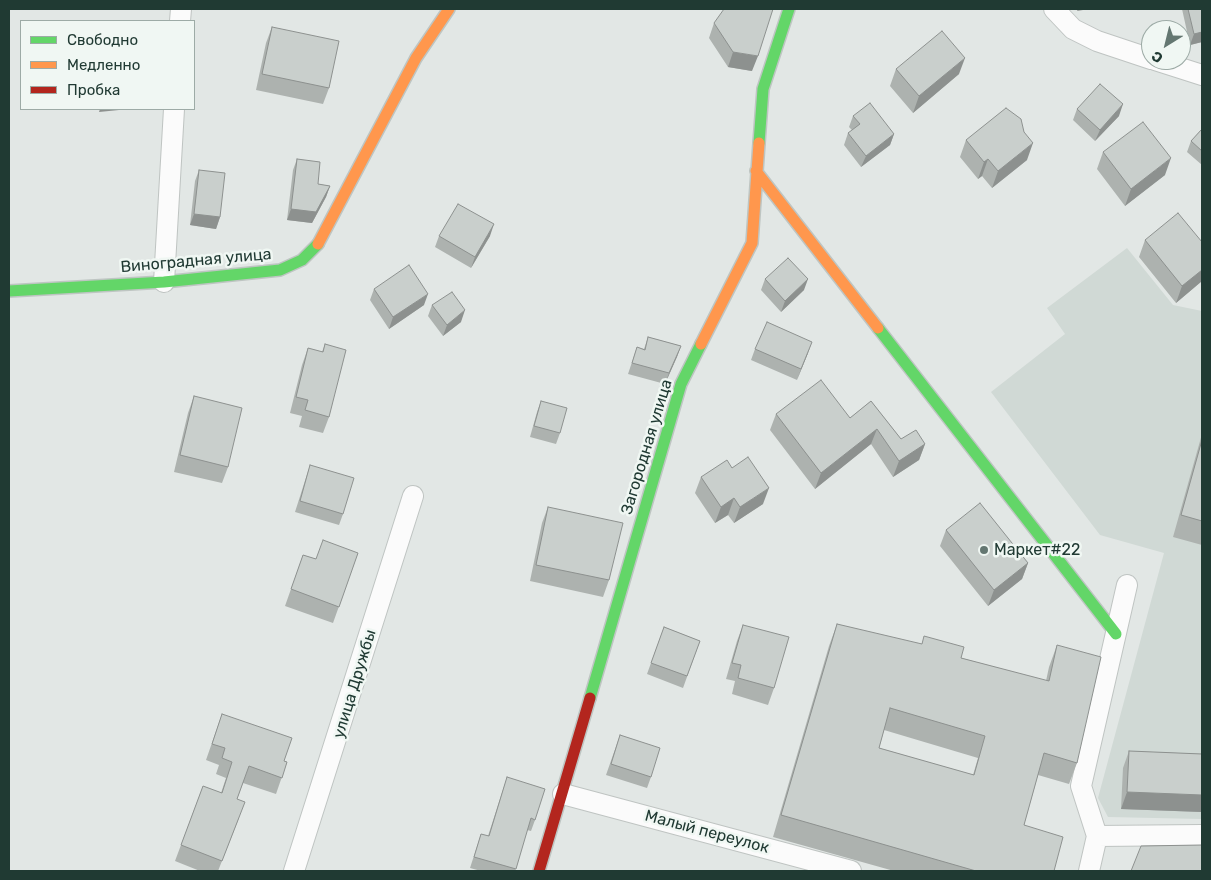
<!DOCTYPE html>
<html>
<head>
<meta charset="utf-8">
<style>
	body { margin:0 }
	#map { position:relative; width:1211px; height:880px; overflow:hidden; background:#e2e7e5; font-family:Rubik,sans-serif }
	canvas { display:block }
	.frame { position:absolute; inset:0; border:10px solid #203a33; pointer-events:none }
	.legend { position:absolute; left:20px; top:20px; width:175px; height:90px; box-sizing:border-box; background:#f0f7f3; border:1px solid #9daba6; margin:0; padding:6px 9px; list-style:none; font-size:15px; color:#203a33 }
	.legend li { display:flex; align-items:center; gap:10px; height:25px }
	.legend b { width:25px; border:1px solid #9daba6 }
	.north { position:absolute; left:1141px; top:20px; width:50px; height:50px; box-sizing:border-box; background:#f0f7f3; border:1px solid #9daba6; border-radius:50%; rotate:216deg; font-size:14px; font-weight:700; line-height:20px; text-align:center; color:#203a33 }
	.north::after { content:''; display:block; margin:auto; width:18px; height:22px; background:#647771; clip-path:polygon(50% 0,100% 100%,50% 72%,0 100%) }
</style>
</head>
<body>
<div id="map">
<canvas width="1211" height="880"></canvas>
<div class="frame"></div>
<ul class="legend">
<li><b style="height:6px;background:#63d668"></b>Свободно</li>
<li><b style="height:6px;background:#ff974d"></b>Медленно</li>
<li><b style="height:6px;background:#b3261e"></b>Пробка</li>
</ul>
<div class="north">С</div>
</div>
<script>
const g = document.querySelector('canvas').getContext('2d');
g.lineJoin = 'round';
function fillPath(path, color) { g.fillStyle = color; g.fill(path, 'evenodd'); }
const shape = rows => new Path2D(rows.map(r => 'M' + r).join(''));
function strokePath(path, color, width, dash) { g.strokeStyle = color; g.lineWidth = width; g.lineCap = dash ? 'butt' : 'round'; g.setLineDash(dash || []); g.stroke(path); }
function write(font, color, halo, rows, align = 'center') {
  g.font = font + ' Rubik,sans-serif'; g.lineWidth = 5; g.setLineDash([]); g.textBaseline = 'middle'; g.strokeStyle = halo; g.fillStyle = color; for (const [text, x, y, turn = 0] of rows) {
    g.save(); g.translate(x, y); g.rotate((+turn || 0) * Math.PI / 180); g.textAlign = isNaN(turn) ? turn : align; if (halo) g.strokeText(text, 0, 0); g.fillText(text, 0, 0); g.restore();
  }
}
fillPath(shape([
	[1127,248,1173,305,1202,311,1202,819,1108,817,1098,798,1164,553,1100,535,991,392,1065,334,1047,308]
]), '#d0d9d5');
const street = shape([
	[1054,9,1073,29,1097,41,1151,59],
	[180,21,181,9],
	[1155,60,1202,75],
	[164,282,174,109],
	[563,794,851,871],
	[1097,836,1081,786,1127,585],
	[1097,836,1202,835],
	[294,871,413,496],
	[1089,871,1097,836]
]);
const fast = shape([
	[759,143,763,89,789,9],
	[9,291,164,282,280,270,302,260,318,244],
	[878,328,1116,634],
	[590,698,681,384,701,344]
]);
const slow = shape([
	[756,171,878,328],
	[318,244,416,58,449,9],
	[701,344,752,243,759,143]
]);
const jam = shape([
	[539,871,590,698]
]);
strokePath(street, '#bfc4c2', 22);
strokePath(fast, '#bec5c2', 14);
strokePath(slow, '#bec5c2', 14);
strokePath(jam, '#bec5c2', 14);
strokePath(street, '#fbfbfb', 20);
strokePath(fast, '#63d668', 11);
strokePath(slow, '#ff974d', 11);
strokePath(jam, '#b3261e', 11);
fillPath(shape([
	[1182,9,1202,9,1202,42,1190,45],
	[714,23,752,71,728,67,709,38],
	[272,27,329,88,323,104,256,90,266,43],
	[896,69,959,74,913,113,890,86],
	[1077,109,1119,116,1095,141,1073,120],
	[853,116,894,134,890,145,861,167,844,145,848,133,852,130,849,127],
	[1202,129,1202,165,1187,152,1191,141],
	[966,140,1027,160,992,188,982,176,978,179,960,157],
	[1103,152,1165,175,1125,206,1097,169],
	[297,159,318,184,330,186,326,197,312,223,287,220,293,170],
	[199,170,220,217,216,229,190,225,195,181],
	[439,236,490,236,471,268,435,247],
	[1145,240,1202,242,1202,281,1176,303,1139,257],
	[765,279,804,290,781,312,761,290],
	[374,289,424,305,389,329,370,300],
	[432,305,461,322,443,336,428,316],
	[648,337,681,346,665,384,628,374,637,347,644,349],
	[325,344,329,417,323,433,299,427,302,416,290,413,302,365,308,348,322,352],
	[755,349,808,353,797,380,751,360],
	[194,396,228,467,222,483,174,472,188,413],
	[541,401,560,433,556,444,530,437,537,412],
	[871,401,901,439,925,444,919,460,893,477,871,444,815,489,770,430,776,414,850,418],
	[1202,434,1202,545,1173,537],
	[310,465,343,514,339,525,295,512],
	[701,477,763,504,734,523,728,515,715,523,695,493],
	[548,507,609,580,603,597,530,581,542,523],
	[946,530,1028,563,1022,579,988,606,940,546],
	[358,553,333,623,285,606,303,555,316,559],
	[837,624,1046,681,1049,667,1057,645,1077,763,1069,784,1038,775,1024,825,1054,871,894,871,773,837,829,646],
	[884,730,978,758,973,775,879,748],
	[743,625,774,688,768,705,732,694,735,681,726,679,737,641],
	[664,627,700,641,683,688,647,674],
	[222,714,284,761,287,762,276,794,243,783,237,799,239,818,218,871,200,871,175,861,203,786,221,793,226,778,216,774,219,765,206,760],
	[620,735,651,777,647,788,606,775],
	[1129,751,1202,754,1202,812,1121,809,1123,768],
	[507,777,535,820,531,831,527,830,515,871,481,871,470,868,481,834,488,836]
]), '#adb2af');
fillPath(shape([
	[1078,9,1089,9,1077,11],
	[1202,32,1202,42,1190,45,1194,34],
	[733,52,758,56,752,71,728,67],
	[965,58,959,74,913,113,919,96],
	[1123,104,1119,116,1095,141,1100,130],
	[100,109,129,109,99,112],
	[894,134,890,145,861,167,866,156],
	[1033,143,1027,160,992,188,998,171],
	[1171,158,1165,175,1125,206,1131,189],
	[988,159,982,176,978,179,984,162],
	[330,186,326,197,312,223,287,220,291,209],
	[194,214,220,217,216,229,190,225],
	[494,224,490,236,471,268,475,257],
	[1202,270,1202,281,1176,303,1182,286],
	[808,279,804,290,781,312,785,301],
	[428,294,424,305,389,329,393,317],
	[465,310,461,322,443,336,447,325],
	[812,342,808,353,797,380,801,369],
	[681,346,677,357,665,384,669,373],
	[877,429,871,444,815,489,821,473],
	[925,444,919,460,893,477,899,461],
	[769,488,763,504,734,523,740,507],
	[734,498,728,515,715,523,721,507],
	[1028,563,1022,579,988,606,994,590],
	[1127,792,1202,795,1202,812,1121,809]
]), '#8d918f');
const building = shape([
	[724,9,773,9,758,56,733,52,714,23,724,9],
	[1188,9,1202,9,1202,32,1194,34,1188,9],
	[272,27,339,41,329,88,262,74,272,27],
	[942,31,965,58,919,96,896,69,942,31],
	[1100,84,1123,104,1100,130,1077,109,1100,84],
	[870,103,894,134,866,156,848,133,860,124,853,116,870,103],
	[1006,108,1021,119,1024,132,1033,143,998,171,988,159,984,162,966,140,1006,108],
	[1143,122,1171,158,1131,189,1103,152,1143,122],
	[1202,129,1202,151,1191,141,1202,129],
	[297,159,320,162,318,184,330,186,316,212,291,209,297,159],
	[199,170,225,173,220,217,194,214,199,170],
	[458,204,494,224,475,257,439,236,458,204],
	[1178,213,1202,242,1202,270,1182,286,1145,240,1178,213],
	[788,258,808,279,785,301,765,279,788,258],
	[409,265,428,294,393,317,374,289,409,265],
	[452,292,465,310,447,325,432,305,452,292],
	[767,322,812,342,801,369,755,349,767,322],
	[648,337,681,346,669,373,632,363,637,347,645,350,648,337],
	[325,344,346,350,329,417,305,410,308,400,296,397,308,348,323,352,325,344],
	[821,380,850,418,871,401,901,439,916,430,925,444,899,461,877,429,821,473,776,414,821,380],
	[194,396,242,408,228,467,180,455,194,396],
	[541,401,567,408,560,433,534,426,541,401],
	[1202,440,1202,521,1181,515,1202,440],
	[748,457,769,488,740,507,734,498,721,507,701,477,727,460,732,468,748,457],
	[310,465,354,478,343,514,300,501,310,465],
	[980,503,1028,563,994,590,946,530,980,503],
	[548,507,623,523,609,580,536,565,548,507],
	[323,540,358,553,339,607,291,589,303,555,316,559,323,540],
	[837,624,922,644,924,636,964,647,961,658,1049,681,1057,645,1101,657,1077,763,1044,753,1024,825,1063,837,1054,871,976,871,781,815,837,624],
	[890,708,985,736,974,775,879,748,890,708],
	[743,625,789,637,774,688,738,678,741,665,732,663,743,625],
	[664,627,700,641,687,676,651,663,664,627],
	[222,714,292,738,284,761,287,762,282,778,249,766,237,799,245,802,222,861,181,845,203,786,222,793,232,762,222,758,225,748,212,744,222,714],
	[620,735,660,748,651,777,611,764,620,735],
	[1129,751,1202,754,1202,795,1127,792,1129,751],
	[507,777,545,789,535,820,531,818,516,869,474,857,481,834,489,836,507,777],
	[1202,845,1202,871,1131,871,1141,846,1202,845]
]);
fillPath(building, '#c9cfcc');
strokePath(building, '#8d918f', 1);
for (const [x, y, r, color] of [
	[984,550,5,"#647771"]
]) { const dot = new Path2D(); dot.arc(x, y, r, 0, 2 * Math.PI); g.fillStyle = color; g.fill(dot); strokePath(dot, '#f0f7f3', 2); }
write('16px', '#203a33', '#f0f7f3', [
	["Виноградная улица",196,261,-5],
	["Загородная улица",647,447,-73],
	["улица Дружбы",355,684,-73],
	["Малый переулок",707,832,15]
]);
write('16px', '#203a33', '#f0f7f3', [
	["Маркет#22",994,550]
], 'left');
</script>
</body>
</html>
